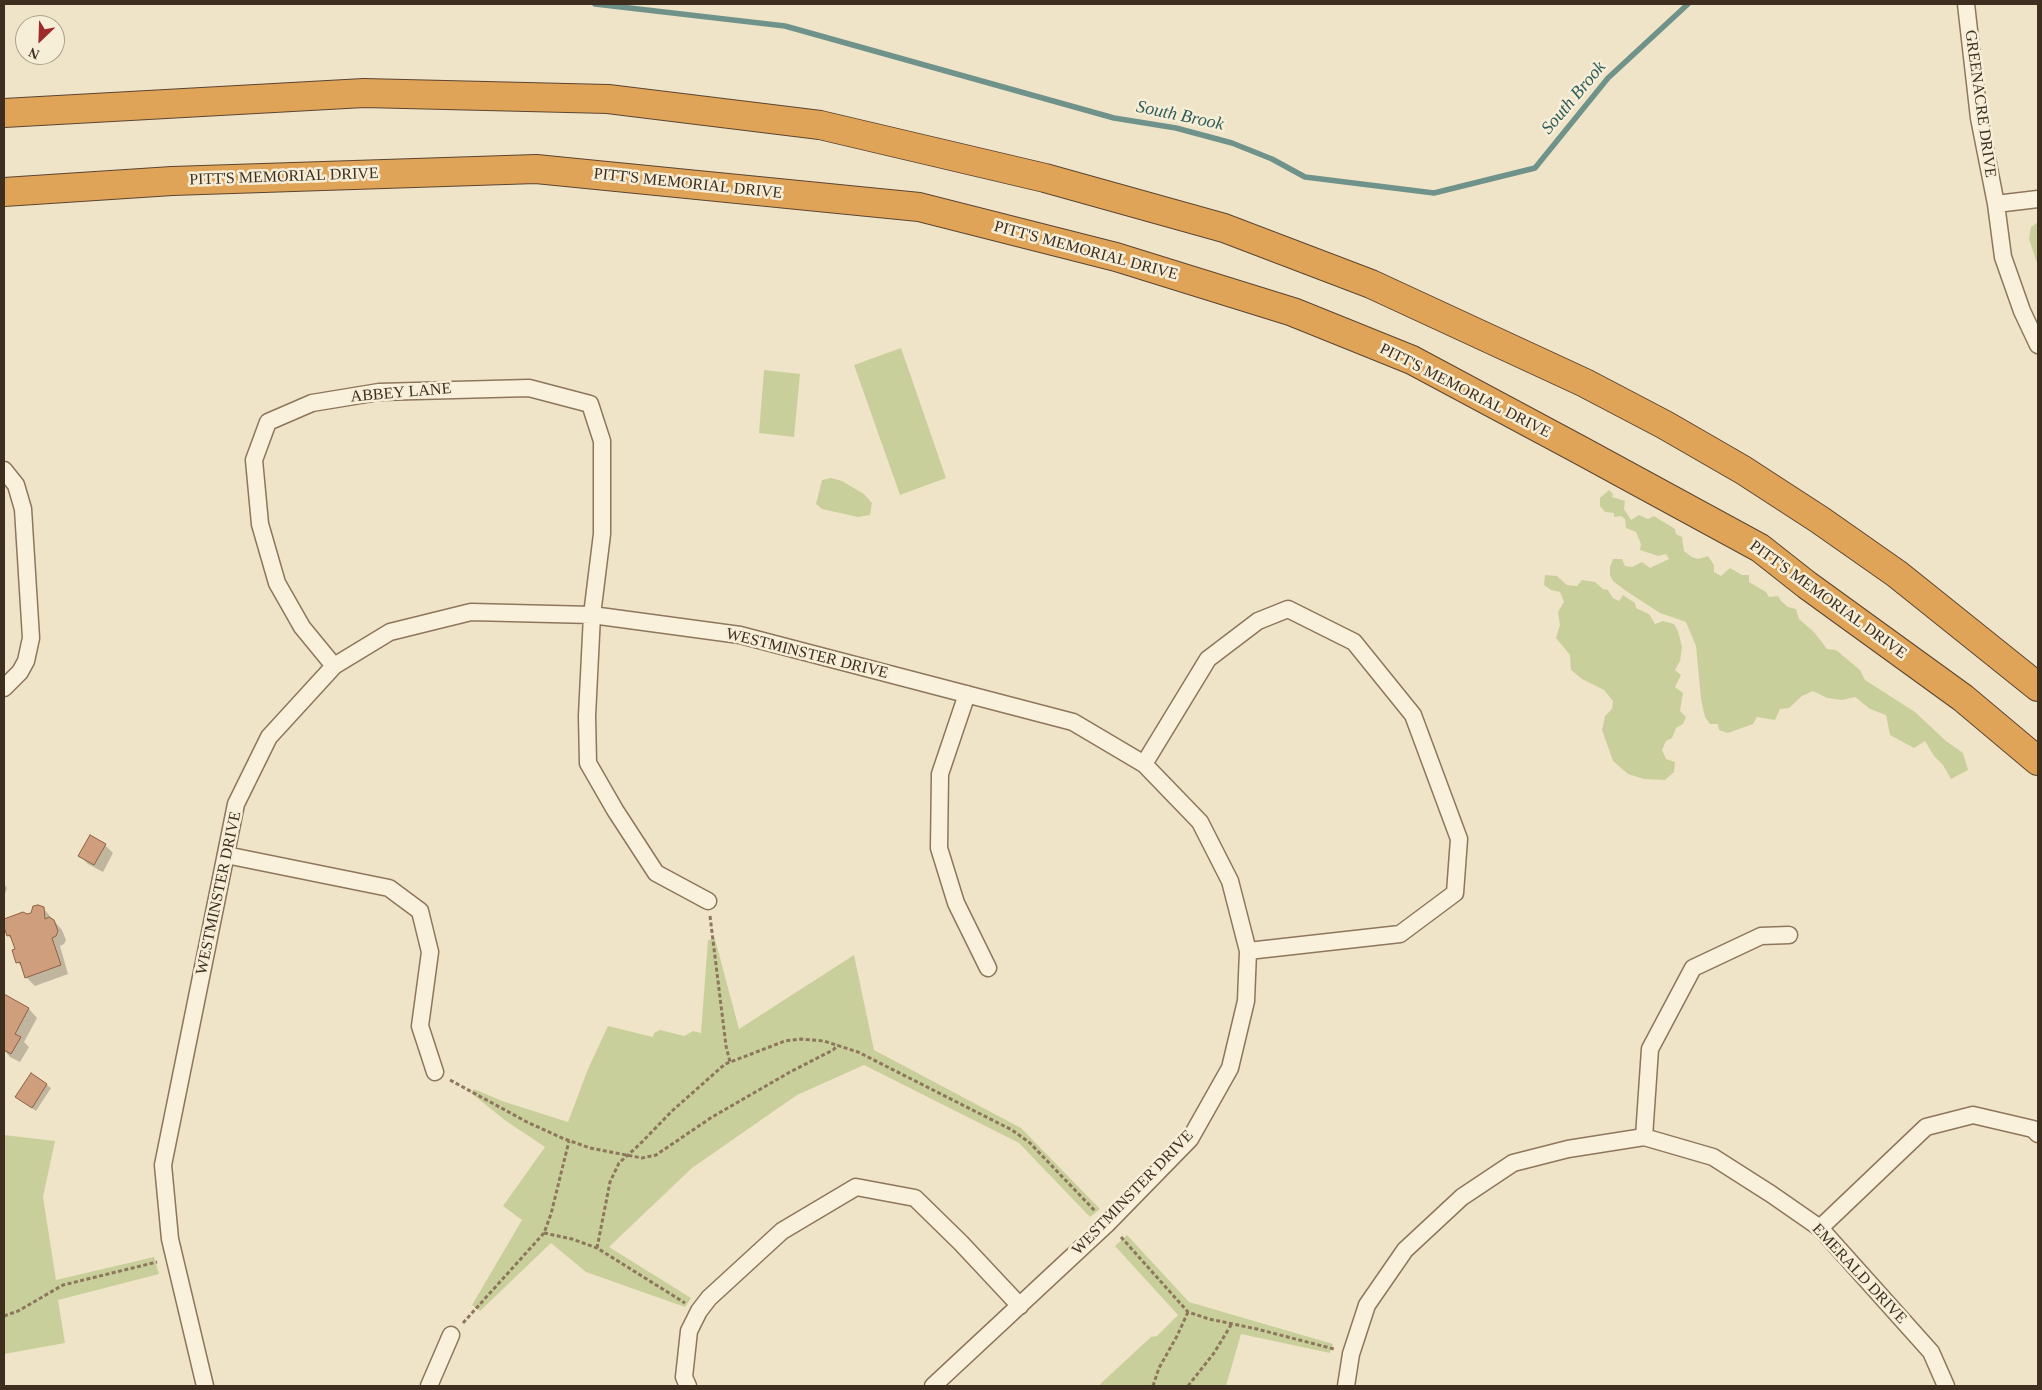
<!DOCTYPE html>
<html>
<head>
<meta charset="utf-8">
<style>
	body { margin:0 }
	#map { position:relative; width:2042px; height:1390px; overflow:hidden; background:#f0e4c8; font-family:Georgia,serif }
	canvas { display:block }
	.frame { position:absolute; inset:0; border:5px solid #3d2e20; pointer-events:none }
	.north { position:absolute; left:15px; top:15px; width:50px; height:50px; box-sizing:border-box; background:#f7eed8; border:1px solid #ada18e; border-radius:50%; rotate:204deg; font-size:14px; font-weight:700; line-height:20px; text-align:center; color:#3d2e20 }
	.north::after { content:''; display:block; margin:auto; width:18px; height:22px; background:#9e2a2b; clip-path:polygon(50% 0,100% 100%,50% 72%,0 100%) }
</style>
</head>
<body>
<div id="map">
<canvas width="2042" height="1390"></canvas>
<div class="frame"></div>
<div class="north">N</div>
</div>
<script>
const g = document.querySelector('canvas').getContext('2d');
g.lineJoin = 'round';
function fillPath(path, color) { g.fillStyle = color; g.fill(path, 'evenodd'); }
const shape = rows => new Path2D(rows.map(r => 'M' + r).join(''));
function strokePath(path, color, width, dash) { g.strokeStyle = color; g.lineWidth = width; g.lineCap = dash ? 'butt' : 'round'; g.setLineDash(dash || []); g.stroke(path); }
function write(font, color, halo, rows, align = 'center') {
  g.font = font + ' Georgia,serif'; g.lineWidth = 5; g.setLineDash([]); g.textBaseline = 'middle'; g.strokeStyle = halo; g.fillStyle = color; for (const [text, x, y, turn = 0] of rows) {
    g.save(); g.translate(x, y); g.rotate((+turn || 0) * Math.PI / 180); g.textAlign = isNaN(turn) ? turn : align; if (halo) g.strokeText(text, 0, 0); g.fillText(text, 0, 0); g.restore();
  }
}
fillPath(shape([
	[2038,222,2038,266,2029,239,2031,227],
	[901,348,946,478,900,495,854,365],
	[764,370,800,374,794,437,759,433],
	[831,478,842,481,864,494,872,503,870,515,858,517,822,509,816,504,822,480],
	[1609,490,1613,494,1612,497,1625,501,1624,509,1631,520,1639,515,1648,519,1654,516,1675,529,1676,534,1682,537,1684,551,1692,557,1698,559,1708,556,1714,565,1714,572,1721,576,1730,568,1742,575,1749,575,1749,582,1766,592,1769,597,1778,596,1781,601,1788,607,1796,609,1799,619,1814,632,1827,649,1836,650,1860,670,1865,680,1915,712,1946,741,1963,753,1968,770,1951,779,1943,765,1934,756,1925,741,1914,748,1890,735,1886,715,1870,709,1855,697,1842,700,1827,698,1813,691,1802,696,1789,708,1780,709,1775,720,1757,717,1753,724,1728,733,1719,730,1718,724,1710,724,1705,717,1701,699,1696,646,1686,622,1660,613,1626,591,1613,581,1610,575,1610,567,1613,559,1622,559,1625,566,1632,567,1642,562,1650,568,1669,559,1666,554,1658,556,1640,550,1641,544,1636,532,1626,528,1625,519,1621,516,1614,517,1614,513,1605,512,1600,506,1600,498],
	[1545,575,1557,576,1567,585,1577,586,1582,580,1595,582,1603,589,1608,590,1613,598,1619,601,1623,595,1635,603,1636,608,1649,614,1655,624,1663,621,1674,624,1678,631,1682,647,1680,661,1675,670,1681,675,1675,687,1683,693,1680,711,1686,717,1683,724,1676,728,1672,738,1666,741,1662,750,1666,759,1675,762,1674,772,1665,780,1644,779,1628,774,1613,761,1602,730,1605,716,1612,709,1613,701,1604,690,1582,679,1571,670,1570,655,1556,638,1560,625,1558,612,1564,602,1560,592,1551,590,1544,585],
	[715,939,739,1029,854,955,874,1050,1021,1128,1100,1209,1090,1217,1019,1143,864,1065,797,1095,692,1168,609,1247,691,1298,685,1307,586,1272,551,1243,480,1311,472,1305,522,1220,503,1206,545,1147,506,1121,471,1093,474,1089,502,1101,568,1122,588,1069,608,1026,653,1037,654,1033,660,1030,684,1036,693,1031,701,1033,708,940],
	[4,1135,55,1141,43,1197,56,1280,154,1257,159,1274,58,1300,65,1343,4,1354],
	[1127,1235,1189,1302,1333,1344,1330,1353,1241,1334,1226,1386,1098,1386,1151,1337,1157,1336,1178,1315,1115,1246]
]), '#c9cf9b');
fillPath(shape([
	[105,845,113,853,103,872,88,864,80,856],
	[4,884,7,888,4,897],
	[43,908,62,930,66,940,64,944,60,946,68,974,35,986,26,977,23,968,17,962,17,950,14,941,8,936,4,920,23,913,27,916],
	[4,995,29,1009,37,1018,24,1042,29,1047,20,1062,10,1057,4,1050],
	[32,1075,51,1088,36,1111,17,1097]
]), '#0003');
strokePath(shape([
	[595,4,785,26,1114,118,1176,128,1232,143,1272,159,1305,177,1434,193,1535,168,1608,78,1688,4]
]), '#6f938a', 5.5);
const building = shape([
	[90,835,106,844,94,865,78,856,90,835],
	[38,905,44,907,45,919,49,917,54,920,58,931,56,936,52,938,61,965,25,978,20,962,16,963,12,950,15,949,10,935,7,936,4,927,4,919,23,912,27,914,31,913,33,906,38,905],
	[4,994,29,1008,15,1034,21,1037,11,1054,4,1050,4,994],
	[31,1073,47,1084,32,1108,15,1097,31,1073]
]);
fillPath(building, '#cf9f7d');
strokePath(building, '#8d5f41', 1);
const minor = shape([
	[1966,4,1979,118,1996,204,2003,257,2022,311,2038,345],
	[1996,204,2038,199],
	[4,470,16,485,23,509,31,638,26,661,20,672,4,688],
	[334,666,302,627,277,583,260,524,254,460,268,422,312,403,379,392,529,388,590,404,602,441,602,534,592,615,587,716,588,763,615,810,656,873,708,901],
	[967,694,940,774,939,848,956,903,988,968],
	[1144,764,1208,659,1258,621,1288,609,1354,642,1413,715,1459,839,1455,893,1400,934,1248,951],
	[226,855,389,888,420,911,430,952,420,1026,435,1072],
	[1644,1137,1650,1049,1693,968,1761,936,1789,935],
	[1820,1228,1926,1127,1973,1115,2033,1129,2038,1134],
	[205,1386,170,1239,163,1165,236,804,269,737,334,666,390,632,471,612,592,615,740,635,1073,722,1144,764,1200,822,1230,881,1248,951,1246,1001,1230,1068,1190,1139,1107,1224,933,1386],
	[429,1386,451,1335],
	[688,1386,684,1377,689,1331,699,1311,709,1298,782,1231,856,1187,915,1198,961,1243,1020,1306],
	[1346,1386,1351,1354,1367,1305,1405,1250,1462,1197,1513,1163,1568,1149,1644,1137,1713,1157,1771,1194,1820,1228,1931,1352,1946,1386]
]);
const motorway = shape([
	[4,113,364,93,608,99,820,125,1045,178,1224,228,1371,284,1585,383,1665,425,1743,470,1820,520,1897,574,2038,687],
	[4,192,172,181,536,169,919,207,1116,257,1293,312,1412,360,1580,450,1760,548,1807,585,1963,698,2038,761]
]);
strokePath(minor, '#8d765c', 19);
strokePath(motorway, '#5b4430', 30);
strokePath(shape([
	[710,916,726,1046,730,1062],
	[450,1080,527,1122,562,1138,590,1148,642,1158,656,1155,712,1117,790,1072,833,1050,838,1045],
	[544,1233,572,1239,597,1248,685,1303],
	[1121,1237,1188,1312,1209,1319,1257,1329,1334,1349],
	[597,1248,610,1182,619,1163,640,1144,672,1111,725,1064,785,1041,801,1039,824,1041,858,1052,1012,1130,1030,1143,1096,1212],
	[4,1316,18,1311,63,1285,157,1262],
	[463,1323,544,1233,551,1214,569,1141],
	[1153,1386,1159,1368,1177,1336,1188,1312],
	[1188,1386,1214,1353,1231,1325]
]), '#8d765c', 3, [4, 2.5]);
strokePath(minor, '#faf1dc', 16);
strokePath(motorway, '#e0a458', 28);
write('16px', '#3d2e20', '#f7eed8', [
	["GREENACRE DRIVE",1980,104,82],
	["PITT'S MEMORIAL DRIVE",284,177,-2],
	["PITT'S MEMORIAL DRIVE",688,184,6],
	["PITT'S MEMORIAL DRIVE",1086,251,15],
	["PITT'S MEMORIAL DRIVE",1465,391,27],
	["ABBEY LANE",401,393,-5],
	["PITT'S MEMORIAL DRIVE",1828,600,36],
	["WESTMINSTER DRIVE",807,654,14],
	["WESTMINSTER DRIVE",219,893,-78],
	["WESTMINSTER DRIVE",1133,1193,-46],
	["EMERALD DRIVE",1859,1274,47]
]);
write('italic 18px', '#2f5d5a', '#f7eed8', [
	["South Brook",1574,98,-50],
	["South Brook",1180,116,12]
]);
</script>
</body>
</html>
